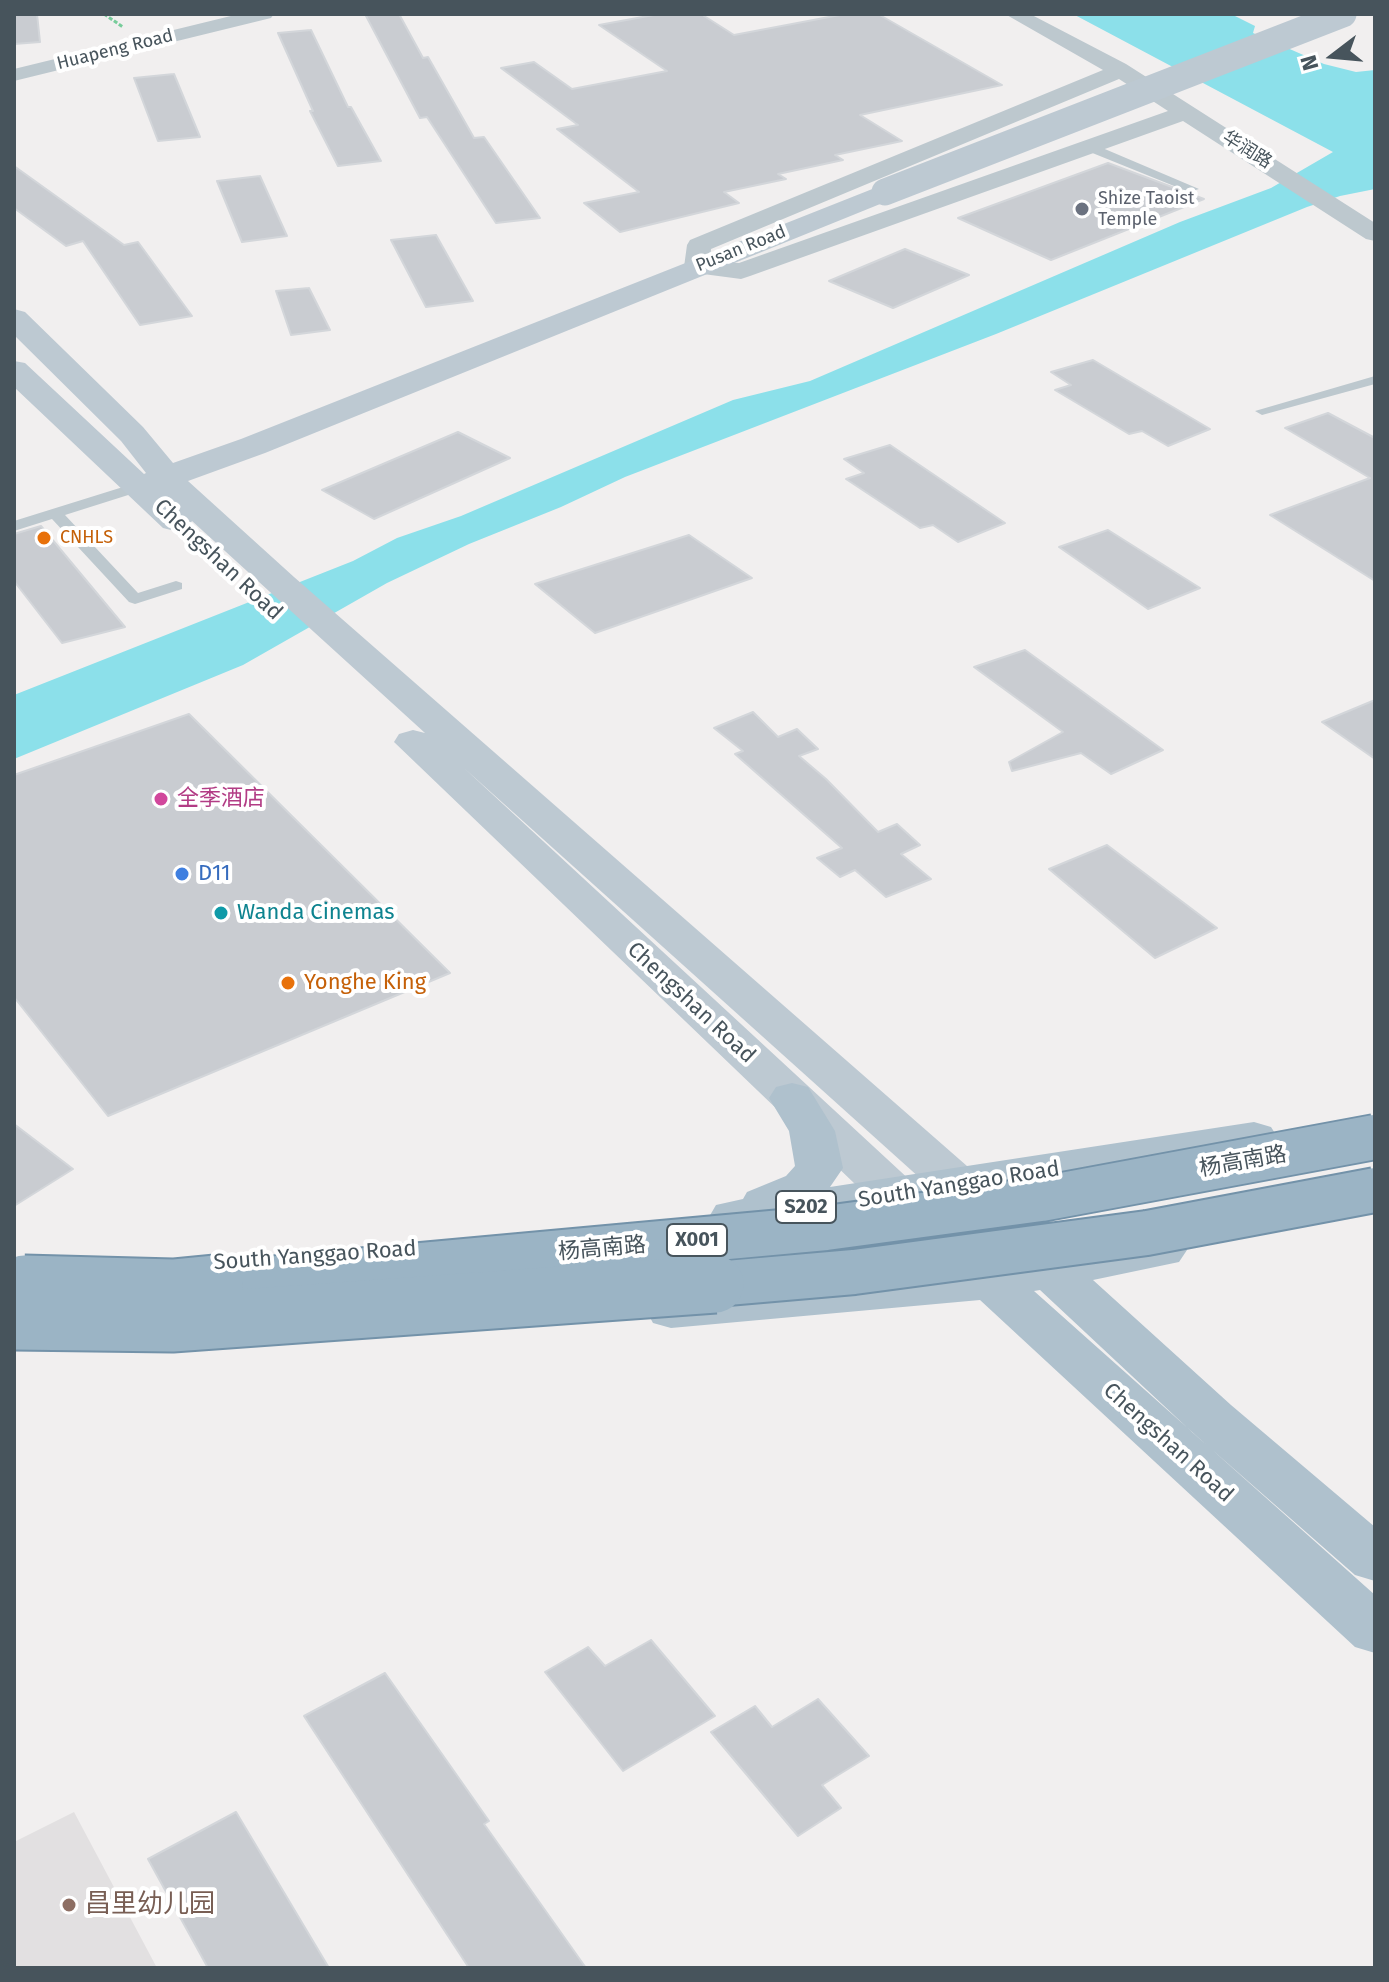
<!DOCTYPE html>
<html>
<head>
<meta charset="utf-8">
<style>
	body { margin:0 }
	#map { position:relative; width:1389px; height:1982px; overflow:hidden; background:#f1efef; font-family:"Fira Sans",sans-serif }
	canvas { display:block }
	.frame { position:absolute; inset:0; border:16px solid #47545c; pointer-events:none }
	.north { position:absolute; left:1293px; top:16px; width:80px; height:80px; -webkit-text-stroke:6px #fff; paint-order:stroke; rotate:254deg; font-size:22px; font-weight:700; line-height:32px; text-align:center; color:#47545c }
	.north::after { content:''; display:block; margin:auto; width:28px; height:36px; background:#47545c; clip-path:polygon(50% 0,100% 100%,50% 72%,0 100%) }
</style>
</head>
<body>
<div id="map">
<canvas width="1389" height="1982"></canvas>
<div class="frame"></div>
<div class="north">N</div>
</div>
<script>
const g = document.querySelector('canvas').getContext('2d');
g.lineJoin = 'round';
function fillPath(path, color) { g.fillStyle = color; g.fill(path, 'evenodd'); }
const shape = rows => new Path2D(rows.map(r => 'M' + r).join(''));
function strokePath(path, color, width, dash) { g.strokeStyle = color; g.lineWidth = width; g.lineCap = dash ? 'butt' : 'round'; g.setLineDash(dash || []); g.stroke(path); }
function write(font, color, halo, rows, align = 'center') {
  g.font = font + ' "Fira Sans","Noto Sans SC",sans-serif'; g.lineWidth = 8; g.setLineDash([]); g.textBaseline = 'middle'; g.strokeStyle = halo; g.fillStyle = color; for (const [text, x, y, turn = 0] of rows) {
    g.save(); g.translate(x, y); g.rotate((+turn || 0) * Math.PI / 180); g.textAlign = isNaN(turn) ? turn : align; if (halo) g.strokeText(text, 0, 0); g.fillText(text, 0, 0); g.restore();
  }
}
fillPath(shape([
	[74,1812,157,1968,14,1968,14,1842]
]), '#e2e0e1');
fillPath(shape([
	[1073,14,1231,14,1255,26,1253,33,1324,64,1356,72,1375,70,1375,189,1340,196,1307,207,996,334,625,477,561,507,469,544,387,583,243,665,14,759,14,695,353,561,397,538,461,516,733,400,810,381,1180,222,1271,188,1333,152]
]), '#8ce0ea');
const building = shape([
	[14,14,37,14,40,42,14,44,14,14],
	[365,14,399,14,423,58,428,57,474,138,484,137,540,218,496,223,427,117,420,118,365,14],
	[659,14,701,14,734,35,845,14,878,14,1002,85,860,115,902,141,835,155,843,160,778,174,786,179,724,192,739,203,620,232,584,203,639,192,557,129,578,125,501,68,534,62,572,89,667,71,599,25,659,14],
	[311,30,348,107,351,107,381,161,338,166,310,111,313,111,278,33,311,30],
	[174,74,200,137,158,141,134,78,174,74],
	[1108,163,1204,199,1051,260,958,218,1108,163],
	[14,166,124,245,138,242,192,316,140,325,83,241,66,246,14,208,14,166],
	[260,176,287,236,242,242,217,181,260,176],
	[436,235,473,301,426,307,391,240,436,235],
	[905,249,969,275,893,308,829,281,905,249],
	[309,288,330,330,291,335,276,291,309,288],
	[1093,360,1210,429,1168,446,1142,431,1129,434,1055,390,1071,385,1051,372,1093,360],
	[1328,413,1375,438,1375,581,1270,515,1370,478,1285,428,1328,413],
	[458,432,510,458,374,519,322,490,458,432],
	[890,445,1005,523,958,542,933,525,920,528,846,479,864,473,844,459,890,445],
	[41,526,125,627,62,643,14,581,14,534,41,526],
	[1108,530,1200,588,1148,609,1059,547,1108,530],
	[689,535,752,578,595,633,535,584,689,535],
	[1025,650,1163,750,1111,774,1081,753,1012,771,1009,762,1063,732,974,667,1025,650],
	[1375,700,1375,759,1322,722,1375,700],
	[753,712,778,737,797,729,818,749,799,756,826,779,878,832,897,824,920,845,901,854,931,879,886,897,855,870,840,877,817,858,842,848,735,754,743,751,714,728,753,712],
	[189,714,450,973,108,1116,14,997,14,775,189,714],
	[1107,845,1217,928,1155,958,1049,869,1107,845],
	[14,1124,73,1169,14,1206,14,1124],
	[651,1640,715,1716,623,1771,545,1672,588,1647,605,1666,651,1640],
	[385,1673,489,1821,484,1824,586,1968,469,1968,304,1716,385,1673],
	[818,1699,869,1756,822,1785,841,1808,798,1836,711,1732,755,1706,772,1727,818,1699],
	[236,1812,329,1968,208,1968,148,1859,236,1812]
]);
fillPath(building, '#c9ccd1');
strokePath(building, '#d3d6da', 2);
strokePath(shape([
	[104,14,123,27]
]), '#77cc9a', 3, [4, 2]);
fillPath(shape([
	[1085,144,1093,144,1199,189,1189,192,1085,150,1085,144],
	[1375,376,1375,384,1262,415,1255,411,1375,376],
	[139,482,147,487,144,490,65,515,138,593,176,581,182,583,182,589,135,604,129,602,52,519,14,531,14,521,139,482]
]), '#bdc8ce');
fillPath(shape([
	[239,14,274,14,271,18,14,81,14,69,239,14],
	[1005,14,1030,14,1126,64,1375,223,1375,241,1366,239,1183,121,750,276,741,279,688,272,684,267,687,245,690,240,1103,70,1005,14],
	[1119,79,1168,111,739,263,710,261,711,249,1119,79]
]), '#bdc8ce');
fillPath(shape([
	[885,184,895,186,899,192,895,198,265,453,188,481,294,577,975,1173,982,1185,975,1197,958,1201,941,1197,464,768,913,1183,920,1195,913,1207,896,1212,879,1207,394,742,399,734,413,730,425,733,192,521,187,528,175,531,163,528,14,387,14,361,25,363,144,474,146,473,121,441,14,335,14,309,25,312,143,427,173,463,241,439,885,184]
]), '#bdc9d2');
fillPath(shape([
	[792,1083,808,1087,835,1131,843,1168,830,1187,1254,1122,1271,1127,1278,1138,1271,1149,1254,1154,999,1195,1060,1251,1162,1233,1179,1238,1187,1250,1179,1262,1093,1280,1231,1405,1375,1527,1375,1581,1355,1575,1193,1433,1040,1290,1034,1291,1375,1595,1375,1653,1355,1647,980,1300,671,1328,653,1323,646,1310,653,1297,671,1292,944,1267,886,1213,733,1234,716,1229,709,1217,716,1205,743,1199,747,1192,786,1176,795,1166,789,1131,769,1098,776,1087,792,1083],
	[948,1203,1008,1260,1000,1261,937,1205,948,1203]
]), '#afc1cd');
const trunkBridgeFar1 = shape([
	[14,1284,103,1286],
	[192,1286,826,1228,1041,1199,1375,1137],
	[692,1286,854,1272,1147,1233,1375,1190]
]);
const trunkBridge = shape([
	[24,1284,173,1288,214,1284],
	[14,1321,172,1323,715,1284]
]);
strokePath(trunkBridgeFar1, '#7392a9', 48, []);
strokePath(trunkBridge, '#7392a9', 61, []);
strokePath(shape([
	[885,192,1343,14]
]), '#bdc9d2', 27);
strokePath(trunkBridgeFar1, '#9bb4c5', 44);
strokePath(trunkBridge, '#9bb4c5', 57);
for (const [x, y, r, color] of [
	[1082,209,8,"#6b7280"],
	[44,538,8,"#e8710a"],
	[161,799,8,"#d1479c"],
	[182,874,8,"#3f7fe0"],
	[221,913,8,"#0f9aa8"],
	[288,983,8,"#e8710a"],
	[69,1905,8,"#8d6e63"]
]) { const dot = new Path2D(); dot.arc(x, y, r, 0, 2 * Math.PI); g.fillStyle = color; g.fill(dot); strokePath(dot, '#fff', 3); }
write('18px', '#47545c', '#fff', [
	["Huapeng Road",115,50,-14],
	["华润路",1247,150,32],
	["Pusan Road",741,249,-22]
]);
write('18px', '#5b616d', '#fff', [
	["Shize Taoist",1098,199],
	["Temple",1098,220]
], 'left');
write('18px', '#c56008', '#fff', [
	["CNHLS",60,538]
], 'left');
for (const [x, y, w] of [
	[806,1207,60],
	[697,1240,60]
]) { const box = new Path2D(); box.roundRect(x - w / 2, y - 16, w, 32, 6); g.fillStyle = '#fff'; g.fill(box); strokePath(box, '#47545c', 2); }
write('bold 20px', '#47545c', null, [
	["S202",806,1207],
	["X001",697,1240]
]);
write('22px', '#47545c', '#fff', [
	["Chengshan Road",218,560,43],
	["Chengshan Road",691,1003,43],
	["杨高南路",1243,1162,-10],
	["South Yanggao Road",959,1185,-9],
	["杨高南路",602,1249,-5],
	["South Yanggao Road",315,1256,-4],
	["Chengshan Road",1168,1443,42]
]);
write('22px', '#b23c85', '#fff', [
	["全季酒店",177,799]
], 'left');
write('22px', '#366cbe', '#fff', [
	["D11",198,874]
], 'left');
write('22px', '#0d838f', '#fff', [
	["Wanda Cinemas",237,913]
], 'left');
write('22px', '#c56008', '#fff', [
	["Yonghe King",304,983]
], 'left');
write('26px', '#785e54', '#fff', [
	["昌里幼儿园",85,1905]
], 'left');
</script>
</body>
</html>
